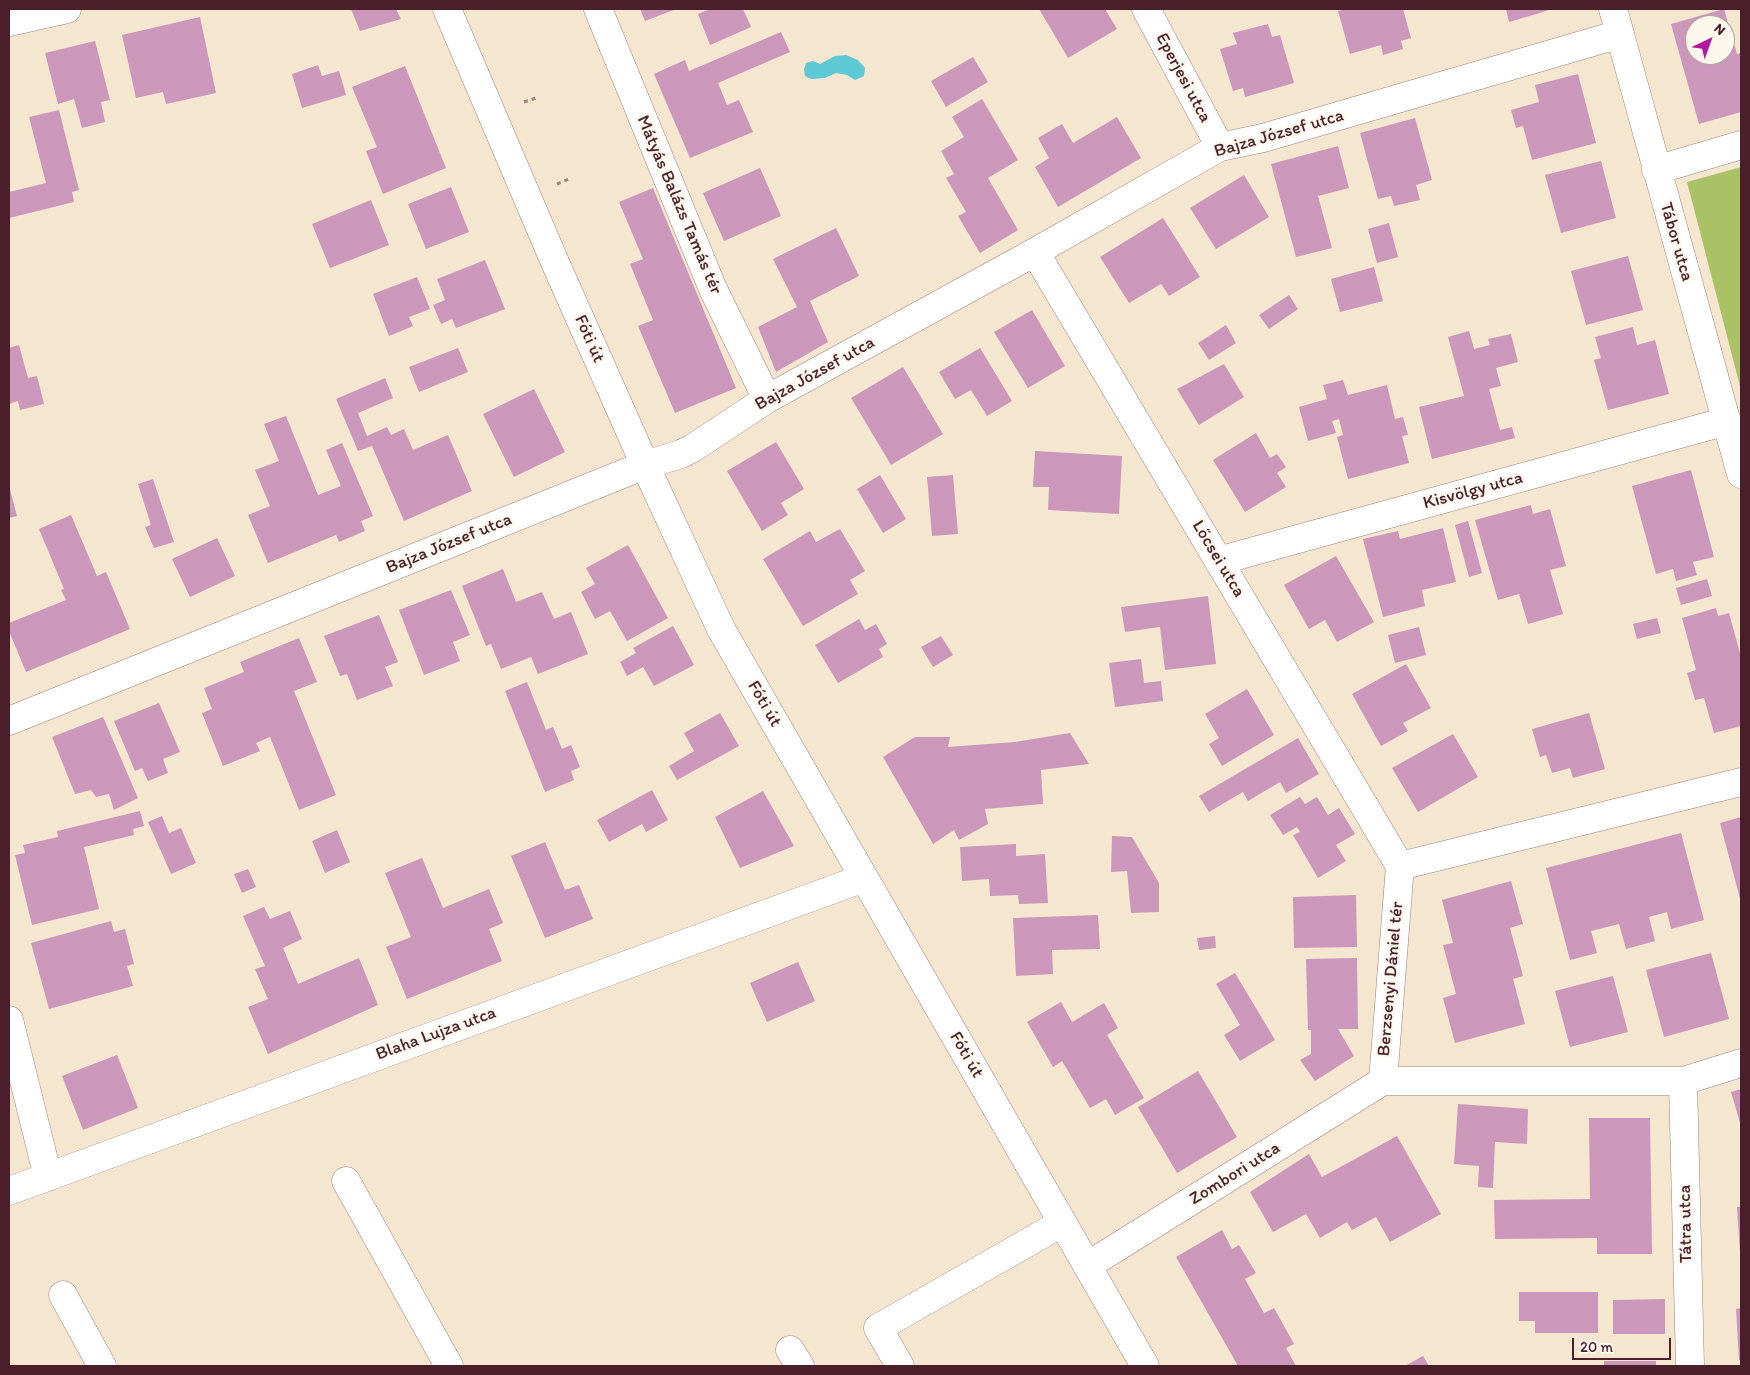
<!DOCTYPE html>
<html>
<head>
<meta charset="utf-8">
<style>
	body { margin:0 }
	#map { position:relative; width:1750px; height:1375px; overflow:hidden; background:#f5e6d0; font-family:Itim,sans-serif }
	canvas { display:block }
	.frame { position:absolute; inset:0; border:10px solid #4a1f2b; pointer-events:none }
	.north { position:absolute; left:1685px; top:15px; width:50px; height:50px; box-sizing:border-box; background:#fbf7ec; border:1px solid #b4a19f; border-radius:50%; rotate:42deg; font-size:14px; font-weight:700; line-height:20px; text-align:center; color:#4a1f2b }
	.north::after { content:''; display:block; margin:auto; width:18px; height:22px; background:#b5179e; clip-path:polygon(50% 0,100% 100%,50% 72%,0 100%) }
	.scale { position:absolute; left:1572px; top:1338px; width:99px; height:22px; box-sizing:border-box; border:2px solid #4a1f2b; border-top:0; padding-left:6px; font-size:15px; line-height:18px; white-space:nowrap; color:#4a1f2b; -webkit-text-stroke:4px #fbf7ec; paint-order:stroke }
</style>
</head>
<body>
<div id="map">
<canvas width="1750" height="1375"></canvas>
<div class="frame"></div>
<div class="north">N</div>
<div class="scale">20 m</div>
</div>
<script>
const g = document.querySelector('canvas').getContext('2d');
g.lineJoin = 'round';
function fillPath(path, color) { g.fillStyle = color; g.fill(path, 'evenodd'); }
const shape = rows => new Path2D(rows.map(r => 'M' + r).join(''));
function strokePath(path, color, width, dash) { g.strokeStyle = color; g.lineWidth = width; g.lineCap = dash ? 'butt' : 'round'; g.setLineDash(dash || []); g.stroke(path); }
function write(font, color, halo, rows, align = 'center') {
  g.font = font + ' Itim,sans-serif'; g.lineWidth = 4.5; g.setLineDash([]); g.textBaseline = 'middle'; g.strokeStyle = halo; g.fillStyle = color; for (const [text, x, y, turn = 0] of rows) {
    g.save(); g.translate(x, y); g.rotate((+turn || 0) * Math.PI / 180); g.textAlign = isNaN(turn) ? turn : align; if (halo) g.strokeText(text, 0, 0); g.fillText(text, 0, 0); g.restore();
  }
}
fillPath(shape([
	[1741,167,1741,390,1687,182]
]), '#abc166');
fillPath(shape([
	[846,55,858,60,865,68,864,76,855,80,847,75,836,73,825,78,811,79,805,76,804,69,806,63,813,61,820,64,835,56]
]), '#5dc9d5');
fillPath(shape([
	[351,9,396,9,401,19,360,31],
	[640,9,676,9,645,21],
	[710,9,743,9,751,27,710,45,698,14],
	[1039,9,1105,9,1117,29,1068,58],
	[1347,9,1403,9,1411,38,1401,41,1403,49,1383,55,1381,45,1350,54,1338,11],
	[1506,9,1553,9,1509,22],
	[1724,9,1737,54,1741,53,1741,112,1699,124,1671,24],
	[1695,25,1725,25,1725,55,1695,55],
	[200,17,216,93,166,104,163,92,136,98,122,35],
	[1268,24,1272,37,1280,35,1294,83,1245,97,1243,88,1233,91,1220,49,1237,44,1233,33],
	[781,32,790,52,718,83,727,105,739,100,753,132,690,158,654,74,685,60,689,71],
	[95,41,110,100,101,102,105,122,82,128,74,99,58,104,45,53],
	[973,57,988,82,946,107,931,81],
	[318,65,322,76,339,71,346,95,302,108,292,74],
	[405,66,446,168,383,194,366,151,377,147,352,87],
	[1578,74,1596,143,1532,160,1523,126,1516,128,1511,110,1539,102,1535,85],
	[982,99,1018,160,988,178,1018,230,980,253,958,216,966,212,946,178,954,174,941,151,964,137,952,117],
	[59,110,79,190,72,192,74,202,9,218,9,192,46,183,29,117],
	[1117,117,1141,158,1058,207,1035,167,1049,158,1038,138,1062,124,1073,143],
	[1415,118,1432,180,1416,185,1420,200,1394,206,1391,196,1378,199,1360,133],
	[1338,146,1349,188,1318,196,1332,248,1296,257,1271,164],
	[1601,161,1616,218,1561,233,1545,175],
	[760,168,781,216,724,241,703,193],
	[1244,175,1269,217,1216,249,1190,208],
	[451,187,469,232,426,249,408,204],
	[653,188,736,388,675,413,638,326,653,320,630,264,643,259,619,202],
	[371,200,389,245,330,268,312,224],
	[1163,218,1200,277,1169,296,1161,284,1129,303,1100,257],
	[1389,223,1398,257,1377,263,1368,229],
	[836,228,859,276,810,301,828,342,776,372,758,327,797,307,773,259],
	[1628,256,1643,310,1586,325,1571,271],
	[485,260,505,309,456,328,452,319,441,324,433,305,445,300,437,279],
	[1374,267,1383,301,1340,312,1331,279],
	[417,277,430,309,409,317,413,326,389,336,373,294],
	[1289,295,1298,309,1269,329,1259,315],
	[1032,310,1065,366,1028,388,994,332],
	[1226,325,1236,343,1209,360,1198,343],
	[1633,327,1637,345,1655,340,1669,394,1608,410,1594,360,1601,358,1595,337],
	[1469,331,1474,349,1490,345,1488,339,1511,334,1518,362,1496,368,1501,386,1489,389,1500,430,1512,427,1515,438,1432,459,1419,407,1464,396,1448,337],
	[19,345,28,378,37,376,44,404,20,410,18,401,9,404,9,348],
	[458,348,468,372,419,392,409,367],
	[980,348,1012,401,987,416,971,390,955,399,939,372],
	[1224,364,1244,397,1199,425,1177,389],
	[903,367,943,434,891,465,851,398],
	[385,378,393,398,358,413,367,436,387,427,391,435,404,429,413,450,448,435,472,491,404,521,372,446,358,451,336,399],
	[1343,380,1348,395,1387,385,1395,419,1403,417,1408,435,1402,436,1409,463,1348,479,1337,437,1343,435,1339,419,1332,421,1336,433,1308,441,1299,407,1327,399,1323,385],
	[534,389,565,452,514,477,483,414],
	[286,416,318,495,341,486,326,450,342,443,373,516,361,521,365,531,339,542,336,535,268,563,248,515,270,506,255,470,279,461,264,424],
	[1256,433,1270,458,1277,454,1286,467,1277,473,1286,487,1245,512,1213,460],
	[776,442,804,489,781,503,788,515,762,531,727,471],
	[1035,451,1122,456,1119,514,1048,510,1049,487,1033,487],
	[1691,470,1714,557,1693,562,1697,575,1676,581,1673,569,1656,574,1632,486],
	[880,475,906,519,883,533,857,489],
	[953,475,958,534,932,536,927,477],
	[153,479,174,542,154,548,145,527,151,525,138,484],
	[9,486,17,516,9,518],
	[1531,505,1533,514,1550,509,1566,566,1550,570,1563,614,1528,624,1519,594,1498,600,1475,520],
	[71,515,97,576,106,572,130,629,26,672,9,631,9,623,66,600,61,590,64,589,39,529],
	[1468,521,1482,573,1469,577,1455,525],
	[1443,528,1456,582,1422,590,1425,606,1383,617,1363,539,1398,531,1400,539],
	[840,529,865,571,850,580,858,594,803,626,763,559,810,531,816,542],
	[217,538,235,576,190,597,172,559],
	[628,545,668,618,627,641,610,611,595,619,581,592,595,584,586,568],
	[1336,556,1374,622,1337,642,1325,620,1309,629,1284,585],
	[503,569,516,602,542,592,554,619,571,612,588,654,538,674,531,657,501,669,491,644,486,646,462,586],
	[1707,579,1712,596,1681,605,1676,588],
	[451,590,470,635,453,642,460,661,424,675,399,610],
	[1208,596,1216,664,1165,670,1160,627,1125,632,1121,607],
	[1716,608,1718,616,1729,613,1741,657,1741,726,1714,733,1704,698,1695,700,1687,673,1696,670,1682,618],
	[379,615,398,662,385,667,393,686,357,700,347,674,340,676,324,636],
	[1657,618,1661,633,1637,639,1633,624],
	[859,619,865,630,876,624,887,644,879,649,883,657,838,683,815,645],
	[673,626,694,665,654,686,643,667,627,676,620,662,636,653,633,648],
	[1419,627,1426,655,1395,663,1388,635],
	[941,636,953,655,933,667,921,647],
	[299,638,317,682,294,691,336,795,299,810,270,737,256,743,260,751,223,766,202,713,212,709,204,688,244,672,240,662],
	[1141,659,1144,683,1161,681,1163,701,1115,707,1109,663],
	[1406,664,1431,708,1403,723,1408,731,1381,746,1352,694],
	[527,682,546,730,553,727,562,749,571,745,580,767,571,771,574,780,545,792,505,691],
	[1247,689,1274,735,1222,766,1209,744,1219,738,1205,714],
	[159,703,180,752,163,759,168,773,148,781,142,768,135,771,114,721],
	[720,713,739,746,677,780,669,766,694,751,684,733],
	[1589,713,1605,769,1573,778,1570,768,1552,773,1546,755,1540,757,1532,729],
	[103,717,138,798,114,810,109,794,96,797,91,790,75,794,52,737],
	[1070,733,1089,764,1041,770,1043,804,985,809,988,824,959,840,954,830,933,844,883,757,915,737,950,737,948,747,1015,742],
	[1453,734,1478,777,1418,812,1392,768],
	[1298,738,1319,774,1286,793,1280,782,1248,801,1243,792,1209,812,1199,796],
	[652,790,668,820,646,832,642,824,609,842,597,820],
	[763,791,794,846,740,868,715,817],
	[1300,797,1305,804,1317,797,1328,815,1339,808,1355,834,1336,845,1346,861,1318,878,1293,835,1300,832,1297,827,1283,835,1270,815],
	[140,811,144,826,133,829,134,835,84,847,99,909,32,925,15,855,25,853,23,845,58,837,57,831],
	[162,816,169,833,181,828,196,863,171,874,148,822],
	[1741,817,1741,902,1720,823],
	[337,830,350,862,325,873,312,841],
	[1681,833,1704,920,1671,929,1667,912,1649,917,1655,941,1626,949,1619,924,1591,931,1597,953,1570,960,1546,868],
	[1112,836,1132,837,1159,883,1159,912,1131,913,1127,871,1111,872],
	[545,842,565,890,579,885,593,919,545,938,511,856],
	[1016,844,1016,856,1045,854,1048,903,1019,904,1018,895,990,896,989,879,962,881,960,847],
	[422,858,443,908,489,889,503,923,489,929,502,961,407,999,386,947,411,937,385,873],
	[248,869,256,887,242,893,234,874],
	[1511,881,1523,924,1510,928,1523,976,1513,979,1525,1024,1455,1043,1443,998,1456,994,1443,945,1453,943,1442,900],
	[1356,895,1357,947,1294,948,1293,897],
	[264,907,270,919,290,911,302,939,283,948,298,984,359,958,378,1005,268,1054,248,1007,268,999,255,969,265,966,243,916],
	[1098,915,1100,949,1052,950,1053,974,1016,976,1013,918],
	[111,921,114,932,125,929,134,964,127,966,133,986,49,1009,31,943],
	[1215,936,1216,948,1199,950,1197,938],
	[1711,953,1729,1019,1664,1037,1646,970],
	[1357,958,1358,1029,1338,1029,1354,1056,1315,1081,1300,1060,1311,1054,1311,1030,1308,1030,1306,959],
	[798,962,815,1001,767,1022,750,983],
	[1235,973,1275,1040,1240,1061,1224,1035,1240,1025,1216,984],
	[1613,976,1628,1032,1570,1047,1555,991],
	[1061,1002,1072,1022,1104,1003,1118,1028,1107,1035,1144,1098,1115,1115,1106,1099,1090,1108,1062,1061,1053,1067,1027,1022],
	[117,1055,138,1108,83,1130,62,1076],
	[1198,1071,1237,1137,1177,1173,1138,1107],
	[1741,1089,1741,1126,1731,1092],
	[1458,1104,1528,1109,1527,1144,1495,1142,1493,1188,1478,1187,1479,1166,1454,1164],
	[1589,1118,1650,1118,1652,1254,1597,1254,1597,1238,1495,1239,1494,1200,1590,1199],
	[1397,1136,1441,1214,1390,1242,1376,1217,1352,1230,1347,1222,1320,1238,1306,1214,1273,1232,1250,1192,1309,1154,1322,1177],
	[1737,1207,1741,1207,1741,1253,1740,1253],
	[1222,1230,1232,1249,1239,1245,1256,1273,1245,1279,1264,1313,1274,1308,1294,1344,1286,1348,1296,1366,1238,1366,1176,1257],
	[1519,1292,1598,1292,1598,1333,1535,1333,1535,1321,1519,1321],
	[1665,1299,1665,1334,1613,1334,1613,1300],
	[1741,1308,1741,1360,1739,1360,1736,1309],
	[1423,1356,1429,1366,1405,1366],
	[1604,1361,1656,1361,1656,1366,1604,1366]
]), '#cb97ba');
const minor = shape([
	[447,9,554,260,645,465,721,629,1145,1366],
	[598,9,713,289,767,399],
	[1146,9,1220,147],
	[1613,9,1741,474],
	[9,22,67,9],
	[1656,170,1741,145],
	[1035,252,1400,866],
	[1218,561,1727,421],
	[9,721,645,465,681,454,693,448,767,399,1035,252,1220,147,1263,138,1620,34],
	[1741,782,1400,866,1383,1081,1683,1081,1741,1063],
	[9,1020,48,1177],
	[1683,1081,1690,1366],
	[346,1181,449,1366],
	[9,1191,864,878],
	[1087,1266,1383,1081],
	[63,1295,102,1366],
	[790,1350,800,1366],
	[900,1366,878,1328,1062,1223]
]);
strokePath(minor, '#a0827e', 29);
strokePath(shape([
	[524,102,536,98],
	[557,184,569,179]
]), '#a0827e', 3, [4, 4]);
strokePath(minor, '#fff', 28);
write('18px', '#4a1f2b', '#fbf7ec', [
	["Eperjesi utca",1183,78,62],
	["Bajza József utca",1279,134,-16],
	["Mátyás Balázs Tamás tér",679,205,67],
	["Tábor utca",1676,242,74],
	["Fóti út",589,339,66],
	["Bajza József utca",815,374,-29],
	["Kisvölgy utca",1473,491,-15],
	["Bajza József utca",449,544,-22],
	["Lőcsei utca",1218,559,59],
	["Fóti út",764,704,60],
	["Berzsenyi Dániel tér",1391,979,-85],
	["Blaha Lujza utca",436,1034,-20],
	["Fóti út",966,1055,60],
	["Zombori utca",1235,1174,-32],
	["Tátra utca",1686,1224,-91]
]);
</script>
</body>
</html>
